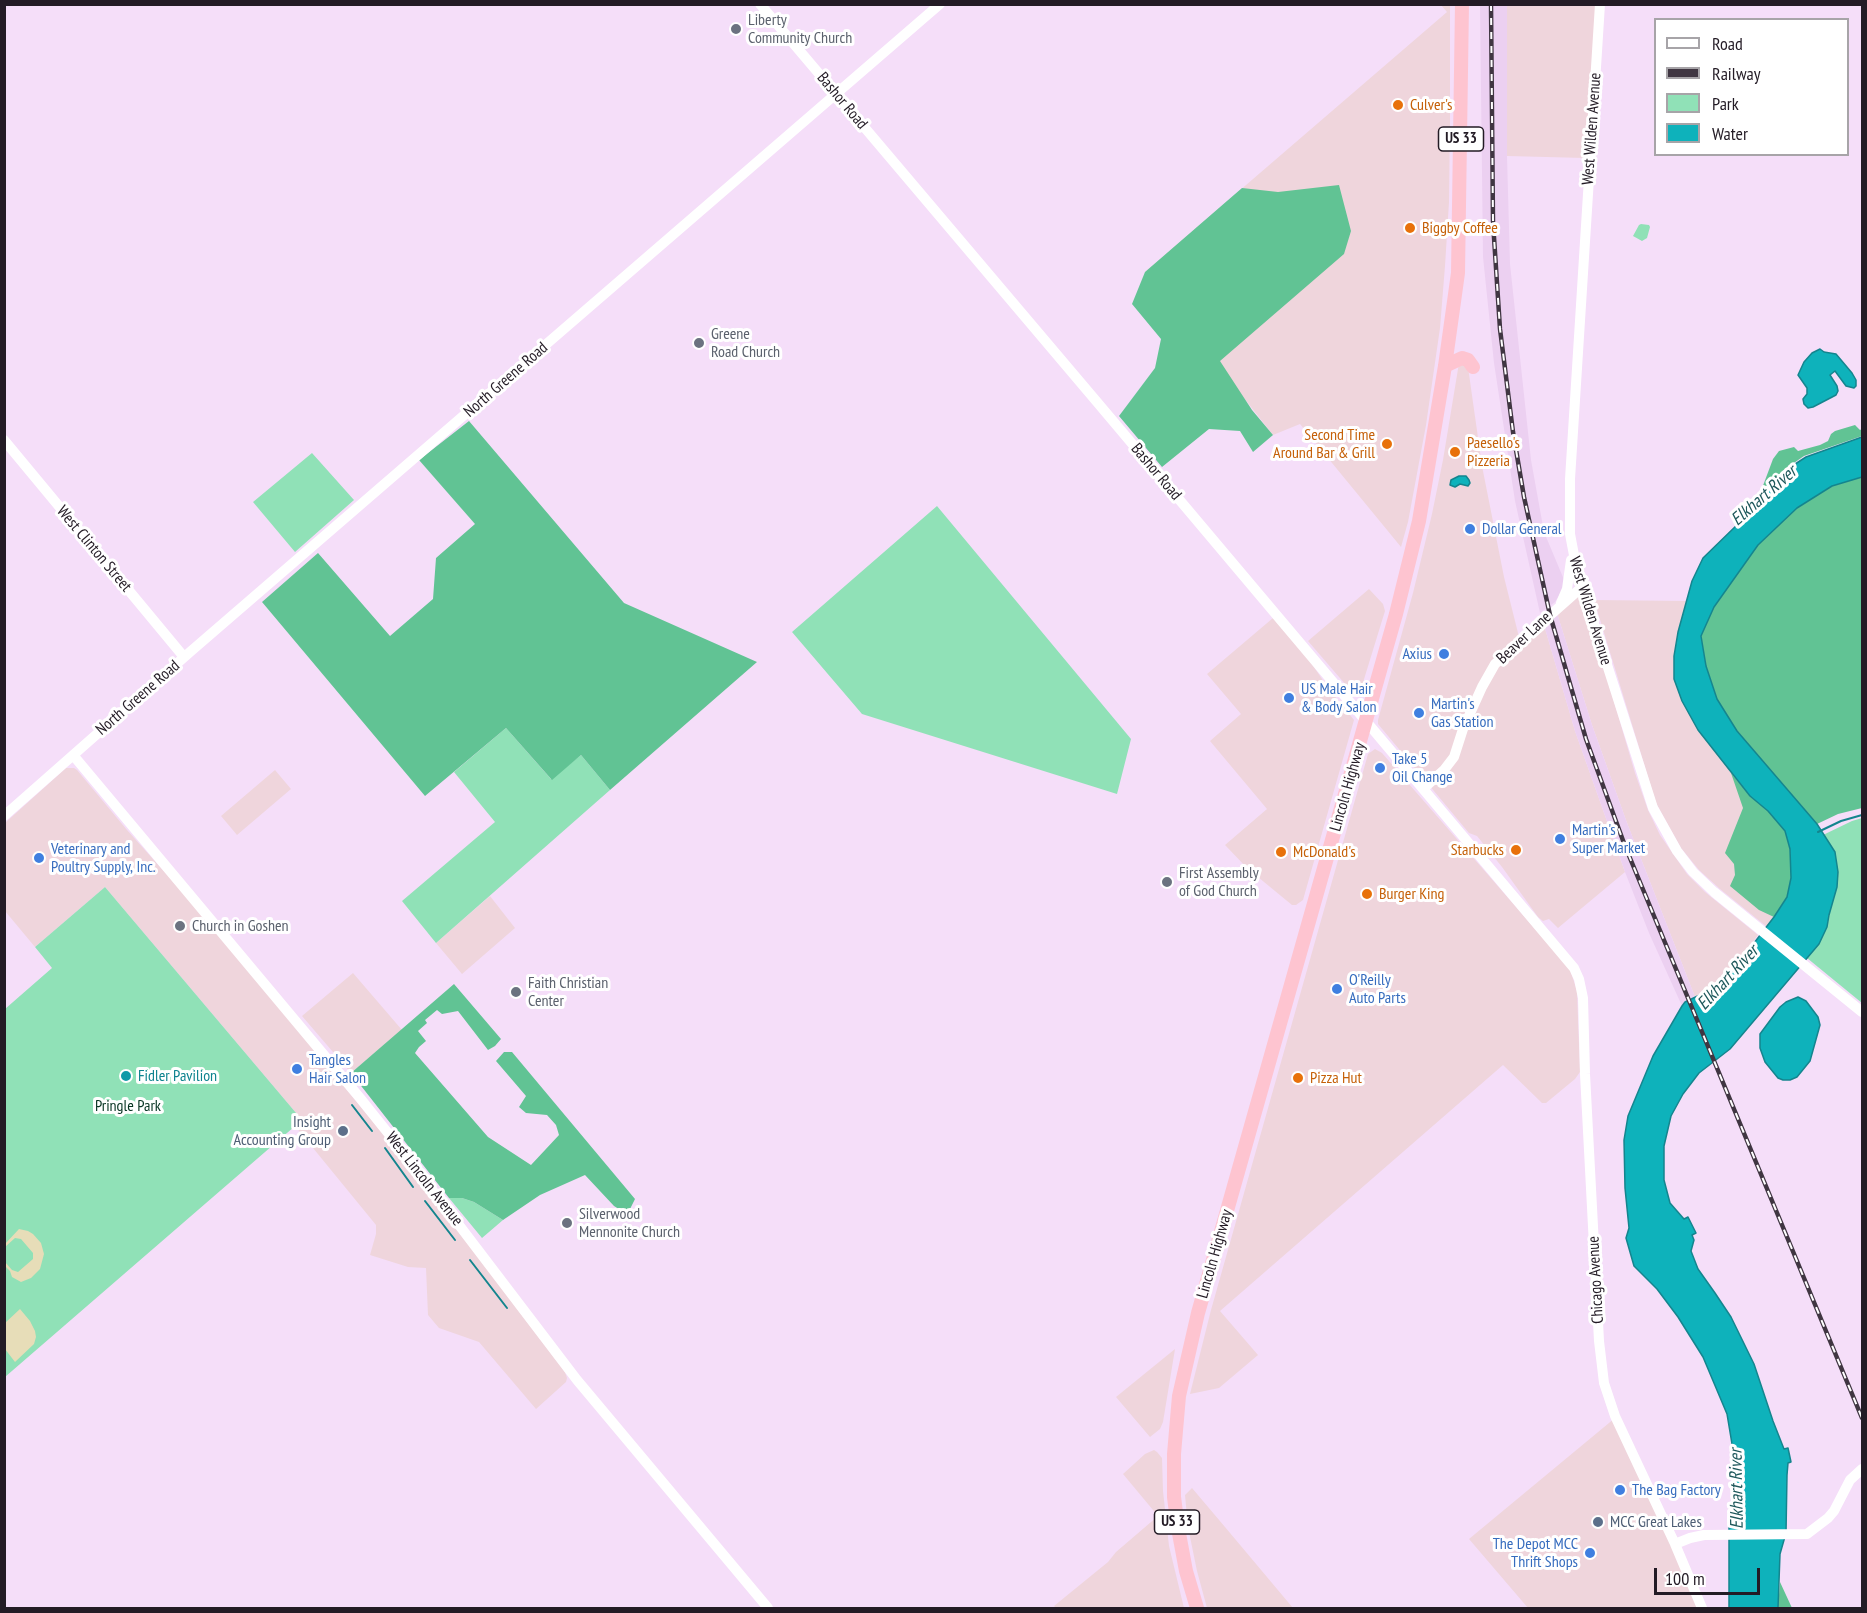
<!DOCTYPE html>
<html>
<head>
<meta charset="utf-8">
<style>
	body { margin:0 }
	#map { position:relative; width:1867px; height:1613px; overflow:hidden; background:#f5def9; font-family:"PT Sans Narrow",sans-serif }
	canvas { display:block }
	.frame { position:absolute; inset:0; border:6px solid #231b25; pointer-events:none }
	.legend { position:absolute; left:1654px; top:18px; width:195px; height:138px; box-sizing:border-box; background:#fff; border:2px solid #a7a4a8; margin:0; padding:8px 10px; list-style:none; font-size:18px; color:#231b25 }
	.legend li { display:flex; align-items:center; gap:12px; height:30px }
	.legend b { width:30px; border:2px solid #a7a4a8 }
	.scale { position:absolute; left:1654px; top:1568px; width:106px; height:27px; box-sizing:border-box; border:3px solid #231b25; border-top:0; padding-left:8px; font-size:18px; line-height:21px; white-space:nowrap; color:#231b25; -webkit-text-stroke:4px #fff; paint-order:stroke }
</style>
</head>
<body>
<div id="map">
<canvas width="1867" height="1613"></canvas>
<div class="frame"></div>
<ul class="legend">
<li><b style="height:8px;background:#fff"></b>Road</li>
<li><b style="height:8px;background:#403642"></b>Railway</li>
<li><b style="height:16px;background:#90e1b7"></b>Park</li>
<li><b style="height:16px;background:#0eb2bb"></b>Water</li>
</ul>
<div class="scale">100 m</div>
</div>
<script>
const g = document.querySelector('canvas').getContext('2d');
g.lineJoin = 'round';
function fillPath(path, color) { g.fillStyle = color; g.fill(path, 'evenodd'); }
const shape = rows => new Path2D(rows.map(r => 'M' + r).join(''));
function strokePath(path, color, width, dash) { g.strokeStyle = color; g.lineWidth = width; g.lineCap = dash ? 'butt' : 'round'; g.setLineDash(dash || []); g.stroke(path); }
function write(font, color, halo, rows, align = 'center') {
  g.font = font + ' "PT Sans Narrow",sans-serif'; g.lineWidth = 6; g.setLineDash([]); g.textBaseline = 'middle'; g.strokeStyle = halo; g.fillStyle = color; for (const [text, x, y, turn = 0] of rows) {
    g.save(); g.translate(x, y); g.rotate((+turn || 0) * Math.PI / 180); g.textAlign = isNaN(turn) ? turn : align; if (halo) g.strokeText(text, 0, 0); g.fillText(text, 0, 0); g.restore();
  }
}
fillPath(shape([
	[1441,5,1450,5,1450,123,1449,202,1445,266,1440,328,1426,425,1408,522,1401,547,1300,424,1273,435,1145,272,1447,12],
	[1507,5,1606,5,1599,11,1585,158,1507,156],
	[1459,363,1468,367,1482,466,1504,577,1521,645,1544,625,1575,731,1625,872,1558,928,1549,919,1543,921,1538,917,1502,867,1477,836,1469,833,1378,724,1378,720,1413,593,1432,514,1443,460],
	[1369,589,1383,604,1385,611,1361,689,1355,693,1352,692,1308,641],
	[1581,589,1635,773,1648,810,1660,835,1687,874,1705,892,1758,935,1731,972,1720,982,1695,997,1627,823,1592,725,1556,610],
	[1594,600,1686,601,1674,656,1698,730,1750,796,1774,917,1767,927,1720,889,1699,870,1681,848,1656,803],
	[1273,618,1310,661,1328,688,1354,720,1303,900,1296,905,1292,905,1247,868,1225,845,1267,809,1210,741,1241,714,1207,674],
	[1375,749,1382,753,1570,969,1577,991,1580,1072,1575,1079,1546,1103,1542,1103,1503,1065,1220,1311,1258,1355,1219,1388,1190,1394,1211,1310,1368,754],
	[66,768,74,768,77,770,127,830,196,907,399,1153,565,1372,567,1378,566,1382,536,1409,479,1342,439,1328,428,1315,426,1268,408,1267,370,1255,376,1234,376,1225,295,1126,302,1120,105,887,35,947,5,911,5,823],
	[275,770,291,789,237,835,221,816],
	[490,896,515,928,462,974,436,943],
	[353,973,402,1030,351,1073,302,1016],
	[1175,1349,1163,1422,1160,1429,1150,1437,1116,1397],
	[1615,1418,1702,1608,1528,1608,1469,1539],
	[1154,1450,1157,1452,1162,1458,1163,1491,1169,1546,1184,1608,1056,1608,1054,1606,1108,1562,1116,1552,1158,1516,1123,1474,1145,1454],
	[1192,1488,1225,1527,1293,1608,1207,1608,1197,1571,1188,1527,1185,1495]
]), '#efd5dc');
fillPath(shape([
	[1480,5,1507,5,1507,156,1510,264,1531,460,1544,532,1565,582,1562,591,1555,602,1540,613,1515,501,1494,363,1483,257],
	[1556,610,1592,725,1627,823,1695,997,1685,1002,1682,1006,1649,933,1625,872,1575,731,1544,625]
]), '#ecd0f1');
fillPath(shape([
	[1641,224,1649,225,1650,227,1647,238,1642,241,1633,236,1639,225],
	[312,453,354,500,295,552,253,502],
	[937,506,1131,739,1117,794,862,714,792,632],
	[506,728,551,779,581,755,610,790,436,943,402,901,495,822,454,772],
	[1862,818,1862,1003,1807,958,1819,944,1827,927,1829,915,1837,887,1835,852,1823,835,1852,821],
	[105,887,302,1120,5,1377,5,1009,52,968,35,947],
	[449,1198,462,1198,474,1202,503,1220,482,1238]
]), '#90e1b7');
fillPath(shape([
	[1339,185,1351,231,1344,254,1220,361,1252,410,1273,435,1253,452,1240,431,1209,429,1162,467,1119,416,1155,368,1161,339,1132,304,1145,272,1242,188,1278,192],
	[469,421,624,603,757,662,610,790,581,755,552,780,506,728,425,796,262,602,318,553,390,636,433,599,436,558,475,524,419,460],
	[1855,425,1860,430,1862,429,1862,436,1804,456,1788,467,1758,499,1773,459,1779,451,1794,447,1798,451,1820,445,1828,441,1831,434,1835,431],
	[1862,477,1862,808,1838,814,1817,824,1737,731,1717,699,1706,666,1701,636,1714,607,1758,545,1797,508,1832,486],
	[1731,773,1750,796,1768,811,1785,831,1790,849,1791,878,1787,897,1774,917,1759,910,1730,886,1735,875,1734,864,1725,853,1743,808],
	[454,984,501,1039,495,1046,488,1050,458,1011,442,1014,437,1010,425,1020,427,1023,418,1031,426,1041,419,1047,415,1053,488,1137,531,1165,559,1135,556,1125,547,1115,526,1113,519,1107,526,1096,496,1061,504,1052,512,1052,635,1199,630,1209,622,1211,614,1206,585,1175,540,1195,503,1220,474,1202,462,1198,449,1198,351,1073],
	[1780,1582,1792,1608,1778,1608]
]), '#61c394');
fillPath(shape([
	[19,1229,28,1231,33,1234,41,1243,44,1254,40,1269,31,1278,21,1282,12,1277,10,1271,4,1265,5,1262,12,1270,18,1272,33,1259,33,1253,21,1239,15,1238,5,1247,5,1244],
	[20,1309,30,1321,35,1331,36,1337,34,1344,15,1362,5,1349,5,1323]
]), '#e7ddb8');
const water = shape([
	[1820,349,1824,352,1836,354,1852,373,1856,380,1856,386,1854,388,1846,386,1835,371,1830,375,1837,386,1838,391,1836,395,1813,407,1808,408,1804,404,1803,399,1807,394,1807,388,1798,375,1804,362,1812,353,1820,349],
	[1862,437,1862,477,1832,486,1797,508,1758,545,1714,607,1701,636,1706,666,1717,699,1737,731,1817,824,1835,852,1838,872,1837,887,1829,915,1827,927,1819,944,1730,1049,1699,1073,1683,1094,1671,1116,1664,1146,1664,1180,1670,1203,1684,1219,1688,1217,1696,1233,1692,1235,1694,1240,1691,1251,1698,1269,1715,1293,1731,1317,1754,1364,1773,1421,1784,1449,1788,1448,1791,1462,1788,1463,1787,1475,1786,1533,1780,1554,1778,1608,1729,1608,1729,1521,1735,1511,1732,1444,1727,1414,1703,1357,1678,1317,1657,1289,1634,1266,1626,1238,1629,1228,1625,1188,1624,1140,1628,1116,1653,1056,1682,1006,1685,1002,1704,993,1720,983,1731,973,1774,917,1787,897,1791,878,1790,849,1785,831,1768,811,1750,796,1698,730,1682,701,1674,679,1674,656,1678,632,1692,581,1703,558,1740,522,1789,468,1806,457,1862,437],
	[1459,476,1466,476,1469,480,1470,483,1468,486,1460,484,1455,487,1450,485,1451,480,1459,476],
	[1798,997,1806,1001,1818,1017,1820,1025,1810,1061,1797,1077,1790,1080,1783,1080,1778,1078,1765,1062,1760,1048,1760,1034,1780,1007,1786,1002,1798,997]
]);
fillPath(water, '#0eb2bb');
strokePath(water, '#14858e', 1.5);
strokePath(shape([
	[1818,832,1841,821,1862,815],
	[352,1105,372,1131],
	[385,1148,413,1187],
	[425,1201,455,1240],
	[470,1260,507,1308]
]), '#14858e', 2);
strokePath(shape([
	[760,4,1097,402,1574,968,1579,979,1583,998,1585,1074,1599,1341,1604,1383,1615,1416,1675,1544,1702,1608],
	[1600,4,1570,479,1570,534,1577,571,1653,808,1677,851,1693,872,1714,892,1862,1012],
	[4,440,184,657],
	[1561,603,1567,589,1571,560],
	[73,755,360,1098,408,1158,577,1380,768,1608],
	[1424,788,1444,770,1454,757,1463,729,1482,687,1495,664,1582,587],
	[4,816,190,652,940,4],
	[1675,1544,1690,1538,1704,1535,1807,1534,1828,1518,1834,1511,1850,1480,1862,1469]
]), '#fff', 10);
strokePath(shape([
	[1445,366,1462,358,1468,360,1473,367],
	[1197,1608,1186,1571,1178,1528,1174,1497,1174,1454,1179,1396,1198,1313,1396,614,1419,521,1445,366,1458,273,1462,4]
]), '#fec4d0', 14);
const rail = shape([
	[1491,4,1493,222,1500,329,1513,432,1524,497,1550,615,1586,739,1625,846,1862,1418]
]);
strokePath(rail, '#403642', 4.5);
strokePath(rail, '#fff', 2, [7]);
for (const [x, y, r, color] of [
	[736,29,6,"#6b7280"],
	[1398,105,6,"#e8710a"],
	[1410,228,6,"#e8710a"],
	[699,343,6,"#6b7280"],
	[1387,444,6,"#e8710a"],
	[1455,452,6,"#e8710a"],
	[1470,529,6,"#3f7fe0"],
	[1444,654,6,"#3f7fe0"],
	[1289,698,6,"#3f7fe0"],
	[1419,713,6,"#3f7fe0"],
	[1380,768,6,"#3f7fe0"],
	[1560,839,6,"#3f7fe0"],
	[1516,850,6,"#e8710a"],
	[1281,852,6,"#e8710a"],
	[39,858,6,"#3f7fe0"],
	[1167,882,6,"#6b7280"],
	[1367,894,6,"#e8710a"],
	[180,926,6,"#6b7280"],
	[1337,989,6,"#3f7fe0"],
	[516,992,6,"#6b7280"],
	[297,1069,6,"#3f7fe0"],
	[126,1076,6,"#0f9aa8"],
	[1298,1078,6,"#e8710a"],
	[343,1131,6,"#5c6f8a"],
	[567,1223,6,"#6b7280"],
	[1620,1490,6,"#3f7fe0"],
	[1598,1522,6,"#5c6f8a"],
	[1590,1553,6,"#3f7fe0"]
]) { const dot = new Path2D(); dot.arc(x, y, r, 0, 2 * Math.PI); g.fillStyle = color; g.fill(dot); strokePath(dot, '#fff', 2); }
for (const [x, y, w] of [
	[1461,139,45],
	[1177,1522,45]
]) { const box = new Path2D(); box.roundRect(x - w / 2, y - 12, w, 24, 4.5); g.fillStyle = '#fff'; g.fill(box); strokePath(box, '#231b25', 1.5); }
write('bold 15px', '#231b25', null, [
	["US 33",1461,139],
	["US 33",1177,1522]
]);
write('16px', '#5b616d', '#fff', [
	["Liberty",748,20],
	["Community Church",748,38],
	["Greene",711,334],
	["Road Church",711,352],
	["First Assembly",1179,873],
	["of God Church",1179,891],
	["Church in Goshen",192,926],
	["Faith Christian",528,983],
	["Center",528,1001],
	["Silverwood",579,1214],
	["Mennonite Church",579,1232]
], 'left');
write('16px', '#231b25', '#fff', [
	["Bashor Road",842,101,50],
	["West Wilden Avenue",1592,129,-86],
	["North Greene Road",506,380,-41],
	["Bashor Road",1156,472,50],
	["West Clinton Street",94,549,50],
	["West Wilden Avenue",1590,611,73],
	["Beaver Lane",1524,638,-43],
	["North Greene Road",138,698,-41],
	["Lincoln Highway",1348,787,-74],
	["West Lincoln Avenue",424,1179,52],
	["Lincoln Highway",1215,1254,-74],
	["Chicago Avenue",1596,1280,-93]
]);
write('16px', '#c56008', '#fff', [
	["Culver's",1410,105],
	["Biggby Coffee",1422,228],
	["Second Time",1375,435,"right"],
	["Around Bar & Grill",1375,453,"right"],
	["Paesello's",1467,443],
	["Pizzeria",1467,461],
	["Starbucks",1504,850,"right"],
	["McDonald's",1293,852],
	["Burger King",1379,894],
	["Pizza Hut",1310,1078]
], 'left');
write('16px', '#366cbe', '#fff', [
	["Dollar General",1482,529],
	["Axius",1432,654,"right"],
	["US Male Hair",1301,689],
	["& Body Salon",1301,707],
	["Martin's",1431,704],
	["Gas Station",1431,722],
	["Take 5",1392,759],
	["Oil Change",1392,777],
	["Martin's",1572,830],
	["Super Market",1572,848],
	["Veterinary and",51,849],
	["Poultry Supply, Inc.",51,867],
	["O'Reilly",1349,980],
	["Auto Parts",1349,998],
	["Tangles",309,1060],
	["Hair Salon",309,1078],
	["The Bag Factory",1632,1490],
	["The Depot MCC",1578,1544,"right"],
	["Thrift Shops",1578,1562,"right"]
], 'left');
write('16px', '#0d838f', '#fff', [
	["Fidler Pavilion",138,1076]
], 'left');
write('16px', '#063321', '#fff', [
	["Pringle Park",128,1106]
]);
write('16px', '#4e5e75', '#fff', [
	["Insight",331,1122],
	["Accounting Group",331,1140],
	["MCC Great Lakes",1610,1522,"left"]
], 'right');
write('italic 18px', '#1e585b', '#fff', [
	["Elkhart River",1764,496,-41],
	["Elkhart River",1728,978,-47],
	["Elkhart River",1737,1489,-91]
]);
</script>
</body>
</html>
